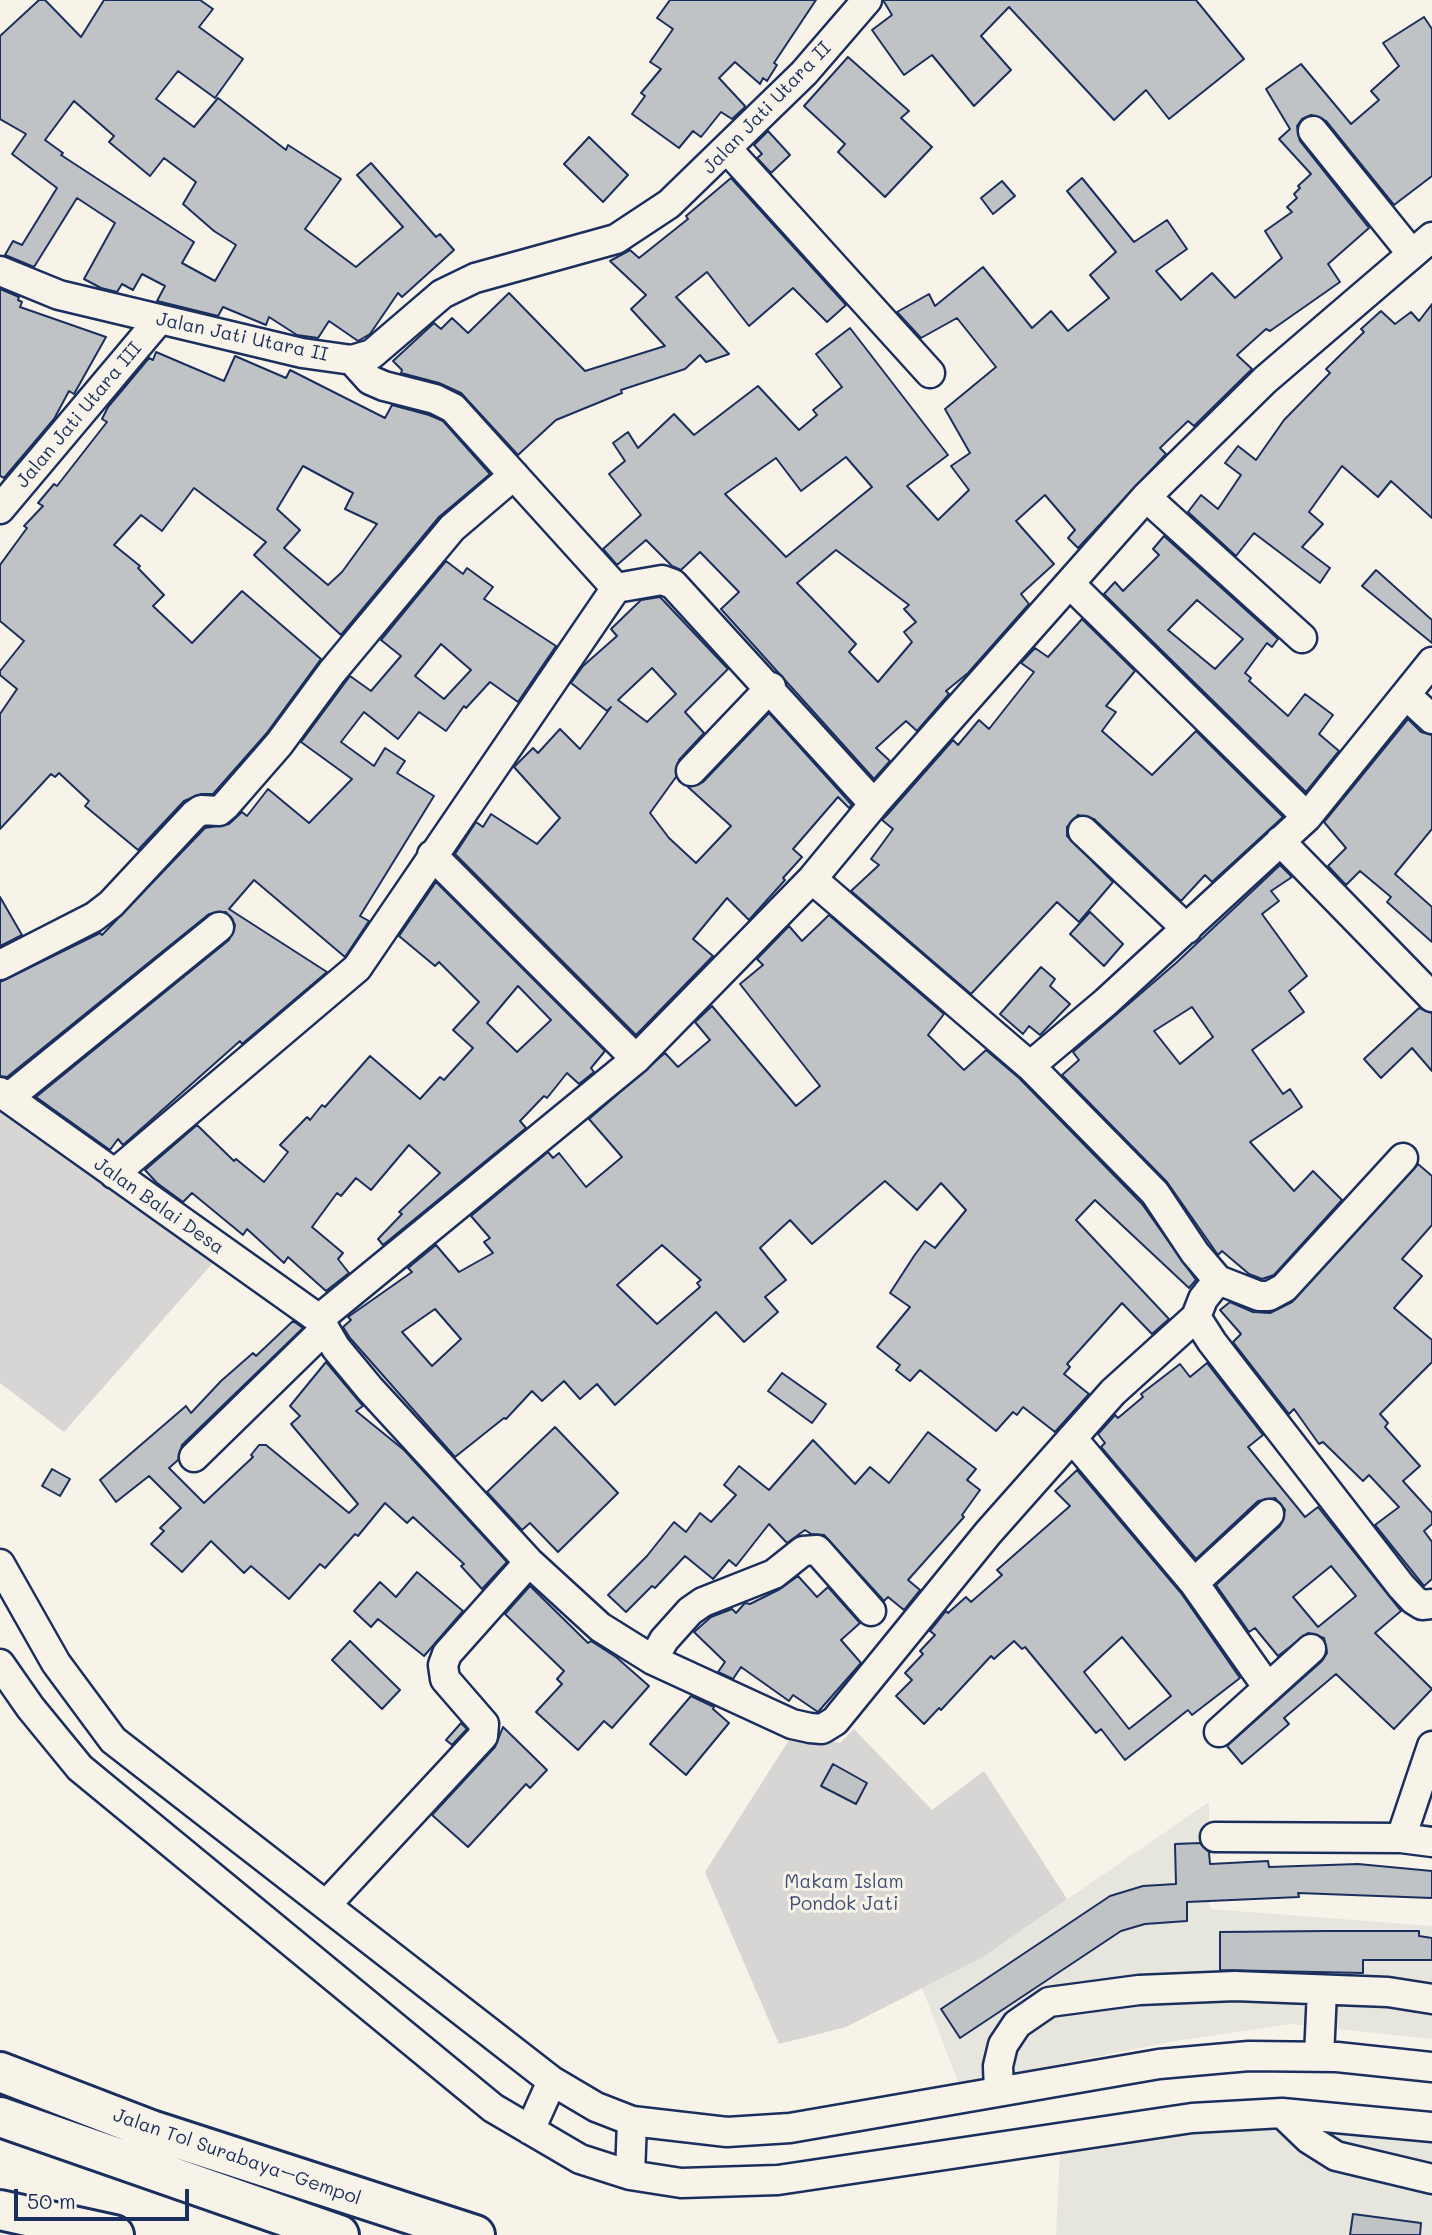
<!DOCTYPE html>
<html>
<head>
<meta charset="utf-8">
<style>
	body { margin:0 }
	#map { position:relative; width:1432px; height:2235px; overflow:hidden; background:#f7f3e8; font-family:Mali,sans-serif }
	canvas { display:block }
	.scale { position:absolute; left:14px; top:2189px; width:175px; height:32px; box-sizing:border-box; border:4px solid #1b2f5e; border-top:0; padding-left:9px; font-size:21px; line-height:24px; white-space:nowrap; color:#1b2f5e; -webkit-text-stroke:5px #f7f3e8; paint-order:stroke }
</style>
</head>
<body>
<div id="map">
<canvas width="1432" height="2235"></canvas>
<div class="scale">50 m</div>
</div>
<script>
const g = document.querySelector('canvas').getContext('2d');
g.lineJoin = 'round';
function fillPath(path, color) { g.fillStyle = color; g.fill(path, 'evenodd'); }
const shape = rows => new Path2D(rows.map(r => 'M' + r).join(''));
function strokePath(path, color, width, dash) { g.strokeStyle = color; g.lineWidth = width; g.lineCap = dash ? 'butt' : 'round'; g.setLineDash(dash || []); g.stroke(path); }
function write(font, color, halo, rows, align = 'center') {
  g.font = font + ' Mali,sans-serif'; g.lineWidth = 6; g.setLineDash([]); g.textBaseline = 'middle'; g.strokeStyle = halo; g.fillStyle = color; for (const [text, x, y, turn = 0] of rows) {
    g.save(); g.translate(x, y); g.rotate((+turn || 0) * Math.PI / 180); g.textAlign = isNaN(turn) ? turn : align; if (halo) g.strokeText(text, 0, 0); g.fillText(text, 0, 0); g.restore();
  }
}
fillPath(shape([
	[1209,1802,1210,1909,1432,1926,1432,2039,1290,2024,1169,2042,959,2084,922,1988,983,1957],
	[1235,2125,1376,2133,1432,2143,1432,2235,1056,2235,1060,2152]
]), '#e6e5de');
fillPath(shape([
	[0,1108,217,1258,64,1432,0,1383],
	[796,1729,840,1743,854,1729,932,1810,984,1771,1067,1899,983,1957,846,2027,779,2044,705,1872]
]), '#d7d6d4');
const building = shape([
	[39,0,45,0,81,37,104,0,200,0,213,9,199,27,243,59,215,98,178,71,156,99,194,127,218,98,286,150,288,145,341,179,305,229,356,267,403,227,357,175,371,163,436,237,440,234,454,250,402,297,398,293,370,334,358,341,329,321,318,338,297,335,269,317,266,325,223,307,218,316,157,301,165,286,142,274,133,290,122,284,117,292,101,288,84,279,115,223,77,198,34,267,5,255,13,241,22,245,57,188,12,154,26,134,0,119,0,36,39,0],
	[74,101,114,136,109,142,150,176,164,158,196,182,183,204,214,231,236,245,215,281,182,263,194,242,61,155,63,153,45,140,74,101],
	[670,0,816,0,774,63,777,65,767,81,763,78,760,84,735,62,719,78,745,106,744,108,732,119,721,112,701,137,693,131,679,148,632,114,645,96,641,93,661,69,650,62,673,29,657,18,670,0],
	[883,0,1196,0,1244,59,1169,119,1146,90,1114,120,1009,7,981,36,1011,70,974,106,932,55,904,75,872,30,892,15,883,0],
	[1424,17,1432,29,1432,176,1394,205,1326,121,1311,115,1302,119,1297,126,1300,141,1369,228,1328,264,1340,282,1270,331,1266,329,1237,355,1252,369,1194,426,1188,421,1160,448,1166,454,1078,548,1068,538,1075,530,1045,495,1016,521,1054,564,1021,594,1029,604,968,673,946,691,949,694,917,731,906,721,876,748,890,761,874,779,721,609,739,592,700,552,681,570,672,566,646,540,617,565,603,549,641,515,609,474,625,461,613,443,628,432,638,448,674,414,694,435,758,386,799,430,817,415,813,410,842,387,816,354,850,328,948,455,907,486,938,520,969,490,951,466,970,453,945,409,996,367,957,318,921,338,897,312,929,294,935,306,983,267,1032,328,1051,311,1068,331,1109,298,1090,275,1116,252,1067,191,1082,178,1134,242,1167,220,1187,249,1156,271,1181,300,1212,273,1235,298,1282,258,1265,231,1292,212,1287,207,1297,198,1294,194,1300,188,1298,186,1311,174,1279,139,1290,129,1266,89,1301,64,1351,124,1379,100,1371,91,1399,66,1383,43,1424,17],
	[846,457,872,487,786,557,725,494,776,458,801,491,846,457],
	[836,550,909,605,904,609,916,622,904,632,912,642,878,682,849,652,856,644,797,583,836,550],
	[848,57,909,111,901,118,932,147,885,197,838,152,845,144,804,106,848,57],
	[768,131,790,155,771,173,757,158,762,154,754,145,768,131],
	[589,137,628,175,603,202,564,164,589,137],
	[731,178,846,305,827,322,793,288,749,326,707,272,676,297,729,354,706,362,700,355,685,369,621,390,622,393,556,420,518,455,461,393,439,383,401,373,402,370,393,361,434,323,441,329,452,318,468,333,509,293,585,371,665,346,631,309,646,295,610,261,630,250,639,258,688,219,686,216,731,178],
	[1002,181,1015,196,993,214,981,198,1002,181],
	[0,289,19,297,18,300,22,302,20,307,106,337,74,394,69,391,54,419,4,478,0,476,0,289],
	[1432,304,1432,518,1391,481,1378,497,1342,466,1309,512,1323,524,1302,547,1330,568,1320,583,1254,533,1236,556,1188,512,1201,495,1218,509,1241,475,1225,463,1238,446,1256,460,1284,420,1330,373,1326,369,1364,332,1361,329,1381,311,1395,324,1411,312,1419,321,1432,304],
	[156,352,224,381,235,356,286,378,290,370,385,418,392,405,429,415,443,421,490,474,439,517,341,635,254,555,266,542,194,488,162,531,141,515,114,545,140,566,138,568,164,595,153,606,192,643,242,591,321,659,266,734,213,794,201,794,184,801,138,850,85,806,89,801,59,773,55,777,51,774,0,829,0,714,17,689,0,675,0,671,24,641,0,621,0,565,27,528,24,526,43,506,38,503,54,484,57,486,107,422,102,419,108,407,149,358,153,360,156,352],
	[303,466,353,493,345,509,377,524,342,572,328,585,284,548,300,530,277,509,303,466],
	[1164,536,1278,639,1272,647,1267,643,1245,673,1251,678,1249,681,1288,716,1305,694,1333,715,1319,734,1339,751,1306,792,1104,594,1115,582,1123,591,1159,555,1153,549,1164,536],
	[1197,600,1243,639,1215,669,1168,630,1197,600],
	[446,561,463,574,467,568,493,587,484,599,556,646,518,702,490,682,466,708,464,706,446,731,419,712,398,739,364,712,341,742,374,766,385,748,405,761,397,773,434,796,360,916,369,921,345,957,254,880,229,909,327,972,242,1044,240,1041,123,1145,118,1139,110,1150,36,1097,229,940,235,925,226,912,209,914,7,1077,0,1076,0,982,100,933,102,935,205,828,229,824,242,812,247,816,268,789,309,823,352,779,301,742,350,676,371,691,401,656,381,640,446,561],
	[441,644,471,670,444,699,415,676,441,644],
	[1376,570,1432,620,1432,643,1362,586,1376,570],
	[660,597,728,669,685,712,704,733,679,760,676,777,650,813,669,838,696,863,731,826,688,787,703,782,769,713,852,805,849,808,838,797,793,849,802,857,783,878,785,880,749,920,727,898,693,939,713,956,636,1035,455,854,476,822,483,827,491,814,537,844,560,818,514,767,533,748,538,753,560,729,580,749,611,707,607,711,571,683,583,666,617,636,611,629,641,600,660,597],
	[652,668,676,694,647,722,618,700,652,668],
	[1082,619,1135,671,1106,706,1116,712,1102,731,1152,775,1196,731,1283,817,1212,882,1205,875,1181,901,1094,819,1078,815,1067,827,1067,836,1113,882,1079,922,1057,902,971,994,851,891,879,865,871,859,893,829,882,820,887,815,953,740,958,745,979,720,989,729,1034,672,1021,663,1035,648,1048,657,1082,619],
	[1408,719,1421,732,1432,735,1432,829,1395,874,1432,907,1432,942,1387,902,1391,897,1360,871,1346,885,1328,866,1346,848,1324,822,1408,719],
	[1280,865,1292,877,1271,891,1279,901,1262,914,1307,976,1289,991,1304,1012,1252,1050,1283,1094,1290,1089,1302,1107,1250,1142,1294,1191,1313,1171,1342,1200,1274,1275,1262,1279,1249,1274,1222,1251,1218,1255,1167,1182,1062,1075,1079,1060,1073,1052,1176,963,1280,865],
	[1192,1007,1213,1037,1180,1064,1154,1031,1192,1007],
	[436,882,605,1051,591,1068,594,1072,579,1084,567,1073,547,1098,544,1096,520,1121,526,1128,383,1245,378,1239,402,1214,399,1212,440,1173,409,1145,371,1190,356,1178,341,1196,337,1193,312,1227,343,1253,338,1259,349,1273,326,1291,288,1257,284,1263,247,1229,243,1235,192,1193,183,1202,157,1183,145,1170,197,1125,234,1161,236,1159,264,1182,288,1152,280,1145,307,1117,310,1120,322,1105,325,1107,370,1056,420,1099,440,1077,444,1080,473,1048,453,1030,479,1002,439,962,435,966,399,936,436,882],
	[518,986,551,1020,517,1052,487,1023,518,986],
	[0,897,22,935,0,946,0,897],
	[1090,912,1123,944,1104,966,1070,934,1090,912],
	[829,915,944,1014,928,1035,964,1070,986,1050,1019,1078,1142,1204,1196,1280,1189,1288,1095,1200,1076,1220,1169,1319,1152,1334,1122,1303,1067,1364,1070,1367,1064,1374,1089,1394,1055,1432,1023,1407,1017,1415,1013,1412,996,1431,920,1370,910,1381,896,1370,900,1365,877,1347,910,1307,890,1293,914,1256,925,1241,935,1248,966,1210,941,1183,917,1210,885,1181,812,1244,790,1220,760,1248,786,1280,765,1297,778,1312,744,1342,716,1312,615,1405,597,1384,580,1399,564,1381,542,1401,532,1391,506,1419,504,1418,455,1457,350,1338,343,1327,351,1320,348,1317,412,1272,408,1268,436,1245,459,1272,493,1253,484,1242,490,1238,471,1216,548,1152,553,1158,559,1153,586,1187,622,1157,589,1119,665,1053,678,1067,710,1040,695,1022,712,1006,796,1106,820,1086,740,984,763,965,757,959,789,926,802,941,829,915],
	[662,1245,701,1280,697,1283,700,1287,657,1324,617,1285,662,1245],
	[435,1309,461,1339,432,1366,402,1332,435,1309],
	[1041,967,1055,979,1050,986,1070,1004,1040,1035,1029,1026,1023,1034,1000,1014,1041,967],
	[1419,1008,1432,1013,1432,1071,1412,1048,1381,1078,1364,1059,1419,1008],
	[1418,1164,1432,1176,1432,1225,1402,1259,1422,1276,1394,1308,1432,1340,1432,1362,1380,1414,1388,1423,1385,1427,1420,1466,1403,1481,1432,1513,1432,1524,1424,1531,1432,1542,1432,1579,1424,1586,1375,1525,1399,1507,1369,1475,1363,1481,1323,1442,1319,1444,1294,1409,1289,1414,1233,1342,1241,1334,1220,1310,1230,1302,1253,1312,1270,1313,1292,1302,1418,1164],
	[293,1321,303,1328,182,1445,178,1460,169,1468,204,1503,253,1457,251,1455,259,1445,266,1445,349,1513,358,1504,291,1424,300,1416,290,1406,326,1362,363,1406,356,1411,404,1450,507,1562,482,1589,461,1566,464,1564,413,1517,407,1523,385,1503,358,1536,355,1534,325,1568,320,1564,289,1599,251,1566,244,1573,211,1541,182,1572,151,1544,164,1531,160,1528,181,1508,149,1476,116,1502,100,1480,186,1406,191,1413,221,1381,253,1353,256,1356,293,1321],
	[1207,1363,1263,1435,1248,1447,1305,1517,1318,1507,1401,1611,1375,1633,1432,1689,1394,1729,1336,1674,1284,1718,1289,1724,1242,1764,1227,1746,1322,1661,1327,1653,1324,1638,1308,1633,1278,1656,1255,1628,1249,1632,1216,1585,1280,1526,1285,1510,1275,1498,1258,1501,1196,1559,1101,1447,1105,1443,1098,1434,1115,1415,1118,1418,1143,1397,1141,1394,1180,1364,1190,1377,1207,1363],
	[1331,1566,1356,1596,1318,1627,1293,1597,1331,1566],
	[782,1373,826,1404,812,1423,768,1391,782,1373],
	[555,1427,618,1493,558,1552,530,1523,522,1530,487,1492,555,1427],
	[928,1432,976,1469,967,1480,980,1490,962,1515,964,1517,908,1580,920,1590,904,1610,888,1597,884,1601,824,1535,811,1534,805,1530,787,1543,769,1524,736,1566,729,1560,713,1579,685,1556,655,1588,652,1586,626,1612,608,1595,647,1556,674,1522,686,1532,700,1513,711,1522,736,1495,724,1485,739,1466,769,1490,813,1440,855,1484,870,1467,889,1483,928,1432],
	[52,1469,70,1479,60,1496,42,1486,52,1469],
	[1077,1470,1181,1593,1240,1678,1192,1715,1188,1710,1125,1760,1101,1729,1096,1733,1025,1647,1022,1649,1014,1641,994,1659,991,1656,941,1710,939,1708,924,1724,896,1696,912,1680,905,1673,923,1654,920,1651,935,1635,930,1631,946,1611,948,1613,966,1597,971,1602,1002,1575,997,1570,1070,1506,1055,1491,1077,1470],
	[1122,1637,1171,1696,1129,1729,1084,1672,1122,1637],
	[417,1572,463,1611,424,1656,378,1619,371,1627,354,1611,380,1582,396,1597,417,1572],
	[798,1576,817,1597,828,1587,860,1623,841,1640,861,1663,818,1712,793,1695,789,1701,741,1667,733,1679,718,1672,725,1662,694,1632,711,1617,732,1609,736,1613,745,1603,750,1604,780,1589,798,1576],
	[530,1586,588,1643,591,1641,616,1657,649,1686,612,1728,604,1721,578,1750,536,1712,562,1684,557,1679,564,1671,505,1614,530,1586],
	[350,1641,400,1690,382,1709,332,1660,350,1641],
	[691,1696,714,1707,713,1709,729,1723,686,1775,650,1744,691,1696],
	[461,1723,467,1729,452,1745,446,1740,461,1723],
	[503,1727,547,1770,530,1788,526,1784,468,1847,432,1815,495,1747,503,1727],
	[833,1764,867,1783,856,1804,821,1786,833,1764],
	[1200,1843,1209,1852,1210,1864,1268,1861,1269,1867,1358,1864,1432,1871,1432,1898,1298,1893,1299,1897,1187,1902,1187,1921,1145,1924,1121,1931,960,2038,941,2009,1110,1896,1143,1886,1176,1884,1175,1844,1200,1843],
	[1327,1931,1419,1931,1419,1936,1432,1938,1432,1960,1363,1960,1363,1973,1220,1970,1220,1932,1327,1931],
	[1353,2214,1421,2223,1420,2235,1350,2235,1353,2214]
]);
fillPath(building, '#c0c3c5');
strokePath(building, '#1b2f5e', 2);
const minor = shape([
	[1313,131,1412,254],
	[728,150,930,373],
	[0,271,59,295,302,353,352,360,372,354,442,294,475,278,616,239,669,204,804,73,867,0],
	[1146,497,1302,638],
	[0,509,159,320],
	[1070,584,1307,817],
	[616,588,662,580,673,584,874,804],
	[1406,695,1432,719],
	[691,771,771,687],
	[1083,831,1187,929],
	[1280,841,1432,997],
	[432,855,636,1059],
	[812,879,1030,1066,1155,1193,1195,1253,1218,1280,1203,1299,1196,1317,1212,1342,1401,1586,1414,1600,1422,1605,1432,1604],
	[0,965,94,917,111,904,194,815,201,810,219,811,225,806,279,744,332,672,452,528,514,475],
	[1030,1066,1106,1002,1307,817,1432,662],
	[0,1092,319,1319,336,1348,370,1389,529,1562,600,1627,653,1660,792,1724,810,1728,822,1729,835,1721,988,1533,1113,1392,1196,1317],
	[8,1098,219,927],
	[114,1174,357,968,616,588,453,408,435,399,384,386,370,380,352,360],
	[1218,1280,1259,1296,1269,1296,1284,1288,1403,1158],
	[319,1319,636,1059,812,879,874,804,1146,497,1265,380,1432,237],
	[1072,1438,1194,1583,1268,1688],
	[194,1457,325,1329],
	[0,1564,56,1663,113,1740,552,2081,596,2107,632,2121,727,2132,790,2128,1159,2064,1249,2056,1337,2057,1432,2067],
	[1194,1583,1269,1514],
	[653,1660,664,1640,690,1611,703,1602,774,1574,803,1551,817,1550,871,1611],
	[0,1664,30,1707,80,1768,493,2108,580,2159,630,2175,681,2183,778,2180,1192,2118,1282,2113,1432,2127],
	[1219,1732,1311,1649],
	[1215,1837,1401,1838,1432,1842],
	[1401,1838,1432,1746],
	[327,1904,483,1736,484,1724,445,1679,443,1665,447,1654,529,1562],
	[1319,2057,1322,1990],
	[999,2091,998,2066,1003,2045,1017,2024,1049,2002,1139,1990,1235,1986,1388,1992,1432,1999],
	[1282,2113,1309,2139,1336,2156,1432,2179],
	[530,2130,552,2081],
	[630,2175,632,2121]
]);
const highway = shape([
	[0,2072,151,2130,475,2235],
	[0,2117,339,2235],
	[0,2210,114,2235]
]);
strokePath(minor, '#1b2f5e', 33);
strokePath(highway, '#1b2f5e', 44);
strokePath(minor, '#f7f3e8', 28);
strokePath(highway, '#f7f3e8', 38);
write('19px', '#1b2f5e', '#f7f3e8', [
	["Jalan Jati Utara II",767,108,-46],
	["Jalan Jati Utara II",242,337,12],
	["Jalan Jati Utara III",79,415,-50],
	["Jalan Balai Desa",159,1206,35],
	["Jalan Tol Surabaya–Gempol",237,2157,19]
]);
write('19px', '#415076', '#f7f3e8', [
	["Makam Islam",844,1882],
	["Pondok Jati",844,1904]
]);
</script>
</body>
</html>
